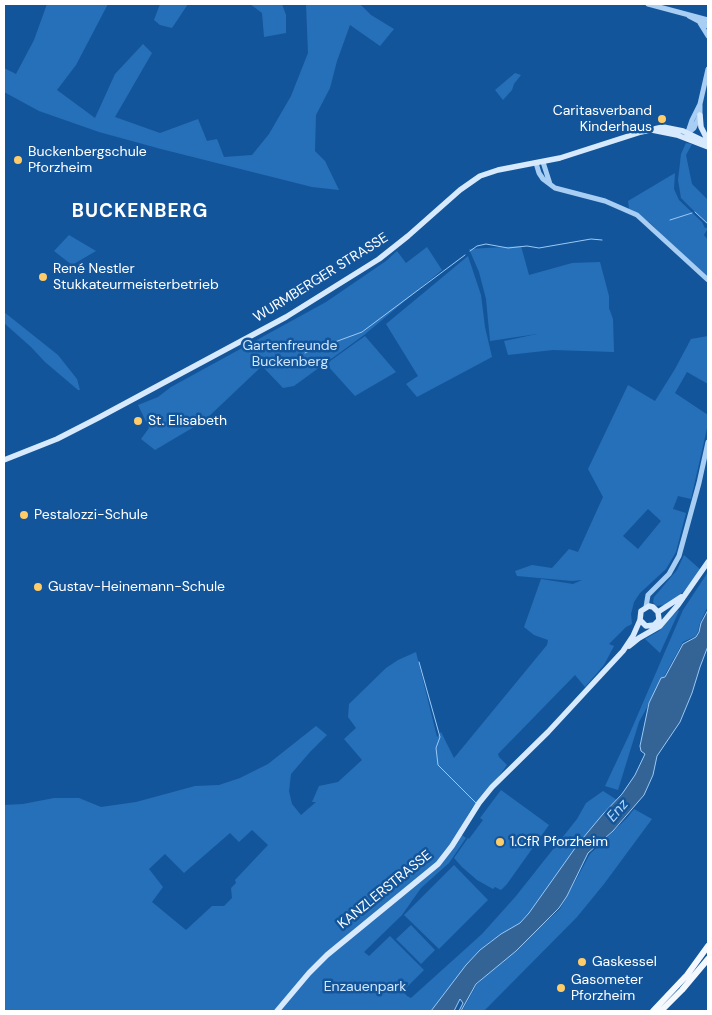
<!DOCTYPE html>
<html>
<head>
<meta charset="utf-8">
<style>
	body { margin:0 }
	#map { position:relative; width:712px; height:1015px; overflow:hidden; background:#13559b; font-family:"DM Sans",sans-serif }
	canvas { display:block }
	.frame { position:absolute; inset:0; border:5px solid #fff; pointer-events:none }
</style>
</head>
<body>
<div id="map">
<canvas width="712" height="1015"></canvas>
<div class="frame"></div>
</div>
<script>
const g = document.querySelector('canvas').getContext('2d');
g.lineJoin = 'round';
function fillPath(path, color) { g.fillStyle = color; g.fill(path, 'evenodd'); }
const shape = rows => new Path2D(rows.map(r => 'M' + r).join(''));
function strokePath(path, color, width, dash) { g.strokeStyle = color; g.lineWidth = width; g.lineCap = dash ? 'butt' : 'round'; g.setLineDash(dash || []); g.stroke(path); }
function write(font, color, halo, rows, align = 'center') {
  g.font = font + ' "DM Sans",sans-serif'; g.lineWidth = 5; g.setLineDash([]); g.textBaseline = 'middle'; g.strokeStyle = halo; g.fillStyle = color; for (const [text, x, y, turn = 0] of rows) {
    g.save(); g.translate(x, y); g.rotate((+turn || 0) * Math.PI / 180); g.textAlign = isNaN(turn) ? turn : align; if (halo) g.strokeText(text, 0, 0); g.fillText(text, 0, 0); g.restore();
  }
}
fillPath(shape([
	[47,4,108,4,76,65,57,90,95,118,115,74,143,44,152,53,115,117,160,133,198,119,207,141,217,139,224,157,252,155,269,134,291,96,308,53,306,4,360,4,371,15,394,29,380,46,350,25,337,61,330,88,316,115,315,151,325,161,339,190,312,187,161,149,99,132,39,111,4,92,4,68,16,74,34,40],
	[160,4,188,4,172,28,160,25,154,20],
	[250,4,282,4,286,15,286,33,264,37,262,13],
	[515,73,521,75,514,84,512,90,503,100,495,90],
	[686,143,692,144,686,155,692,184,708,200,708,225,681,198,678,180,681,154],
	[675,173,674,189,679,200,702,222,705,228,708,228,704,235,708,240,708,279,650,223,629,209,628,201],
	[69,235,96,251,72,265,54,251],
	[521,246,529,275,572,263,600,262,609,296,609,308,613,319,614,352,553,350,508,355,504,341,537,334,490,341,486,299,479,272,469,249],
	[427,247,442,270,364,335,294,386,283,388,262,366,204,421,155,450,141,439,149,428,138,405,158,397,171,387,326,302,386,261,397,251,406,263],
	[468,256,481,295,485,327,492,357,417,397,406,384,418,376,386,324],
	[4,312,58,355,77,379,80,390,78,390,45,362,31,347,4,323],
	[365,336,396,372,355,396,326,364],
	[708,336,708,384,687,372,675,393,708,415,708,424,691,499,678,496,673,509,686,513,676,552,666,569,640,593,634,602,631,614,632,624,626,627,609,644,614,646,604,665,585,687,575,675,498,754,499,757,507,765,494,783,472,808,458,832,466,838,449,863,421,888,402,915,364,952,369,956,390,936,424,970,403,991,407,996,411,998,482,934,516,896,577,819,586,803,603,791,617,800,603,814,578,844,529,913,520,923,491,941,480,950,466,965,431,1011,4,1011,4,805,23,804,54,798,79,798,101,807,136,802,195,786,219,785,240,778,268,764,316,726,327,735,310,752,291,774,289,791,292,804,301,815,316,802,312,802,319,786,338,782,362,760,344,739,356,728,348,717,349,704,386,668,398,660,416,652,437,737,441,732,454,758,547,645,548,640,534,635,524,627,541,579,573,584,582,580,572,581,517,576,515,571,532,565,552,568,569,549,578,552,603,497,588,469,628,385,655,401,675,369,691,339],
	[648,509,661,521,638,549,623,536],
	[252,830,268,845,235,880,236,883,231,888,232,898,224,906,212,906,186,930,152,902,163,887,149,869,165,854,184,873,230,833,239,842],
	[684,555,701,570,684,591,673,601,665,605,656,606,653,602,654,597,677,570],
	[708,572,708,606,700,623,698,631,696,636,683,642,639,722,618,790,605,786,629,735,683,610],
	[678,610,679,611,660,653,645,639,659,631],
	[501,790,549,825,507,884,501,890,495,887,493,889,477,880,462,867,454,858,468,838,469,839,483,820,480,818],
	[634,809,652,819,604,884,577,917,484,1011,462,1011,477,984,560,909,590,854,627,818],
	[454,865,488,900,439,949,404,915],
	[411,925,435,950,421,964,396,939]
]), '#2670b9');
const water = shape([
	[708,610,708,646,700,667,692,693,680,722,657,756,653,775,644,795,613,831,588,853,567,896,559,908,516,951,476,984,461,1011,459,1011,463,1003,460,999,454,1011,431,1011,466,965,480,950,501,934,520,923,529,913,578,844,603,814,622,794,635,775,645,754,641,751,640,746,649,703,661,678,665,677,683,644,696,637,699,632,701,623,708,610]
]);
fillPath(water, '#346496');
strokePath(water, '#9ac9f6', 1);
strokePath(shape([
	[695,212,708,224],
	[670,220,692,213],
	[470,251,477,246,486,244,508,248,527,246,539,248,591,239,602,240],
	[305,353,362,332,465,255],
	[419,662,440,737,436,748,438,765,477,804]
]), '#9ac9f6', 1);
strokePath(shape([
	[648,4,708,20],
	[689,16,708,26],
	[700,23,708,36],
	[688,133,694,128,700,115,700,104,708,69],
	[687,135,692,120,700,104],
	[543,162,550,184],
	[536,163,539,173,543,179,555,188,605,201,637,215,708,280],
	[646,607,648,595,669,574,679,556,699,483,708,442]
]), '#a8cef3', 5);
strokePath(shape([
	[700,115,701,127,708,141],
	[652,130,677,135,708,147],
	[4,460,57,439,98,418,286,317,379,259,408,236,460,190,480,176,498,170,560,158,641,132,663,127,683,131,708,143],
	[658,612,681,597],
	[629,646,639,638,660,626,678,605,708,562],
	[277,1011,309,973,327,955,438,864,452,846,479,803,492,787,548,732,623,651,633,636,640,620,641,611,649,606,653,607,658,612,659,620,654,625,646,626,640,620]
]), '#d7e9fd', 5.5);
strokePath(shape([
	[653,1011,687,975,708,946],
	[661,1011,682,990,708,959]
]), '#f4f9ff', 6);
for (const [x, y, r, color] of [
	[662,119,5,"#ffcc6a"],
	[18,160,5,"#ffcc6a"],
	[43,277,5,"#ffcc6a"],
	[138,421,5,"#ffcc6a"],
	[24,515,5,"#ffcc6a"],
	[38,587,5,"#ffcc6a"],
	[500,842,5,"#ffcc6a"],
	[582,962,5,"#ffcc6a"],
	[561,988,5,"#ffcc6a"]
]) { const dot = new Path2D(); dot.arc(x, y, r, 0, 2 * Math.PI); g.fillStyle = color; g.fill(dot); strokePath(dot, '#13559b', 2); }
write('14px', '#fff', '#13559b', [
	["Caritasverband",652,111,"right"],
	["Kinderhaus",652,127,"right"],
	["Buckenbergschule",28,152],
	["Pforzheim",28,168],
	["René Nestler",53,269],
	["Stukkateurmeisterbetrieb",53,285],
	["St. Elisabeth",148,421],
	["Pestalozzi-Schule",34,515],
	["Gustav-Heinemann-Schule",48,587],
	["1.CfR Pforzheim",510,842],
	["Gaskessel",592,962],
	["Gasometer",571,980],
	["Pforzheim",571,996]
], 'left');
write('14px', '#fff', '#13559b', [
	["WURMBERGER STRASSE",321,278,-32],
	["KANZLERSTRASSE",385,890,-39]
]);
write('14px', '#d0e7fd', '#13559b', [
	["Gartenfreunde",290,346],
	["Buckenberg",290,362],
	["Enzauenpark",365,987]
]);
write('italic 15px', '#b4d8fa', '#13559b', [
	["Enz",618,811,-49]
]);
g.letterSpacing = '1px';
write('bold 19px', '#fff', '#13559b', [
	["BUCKENBERG",140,212]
]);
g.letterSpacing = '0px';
</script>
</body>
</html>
